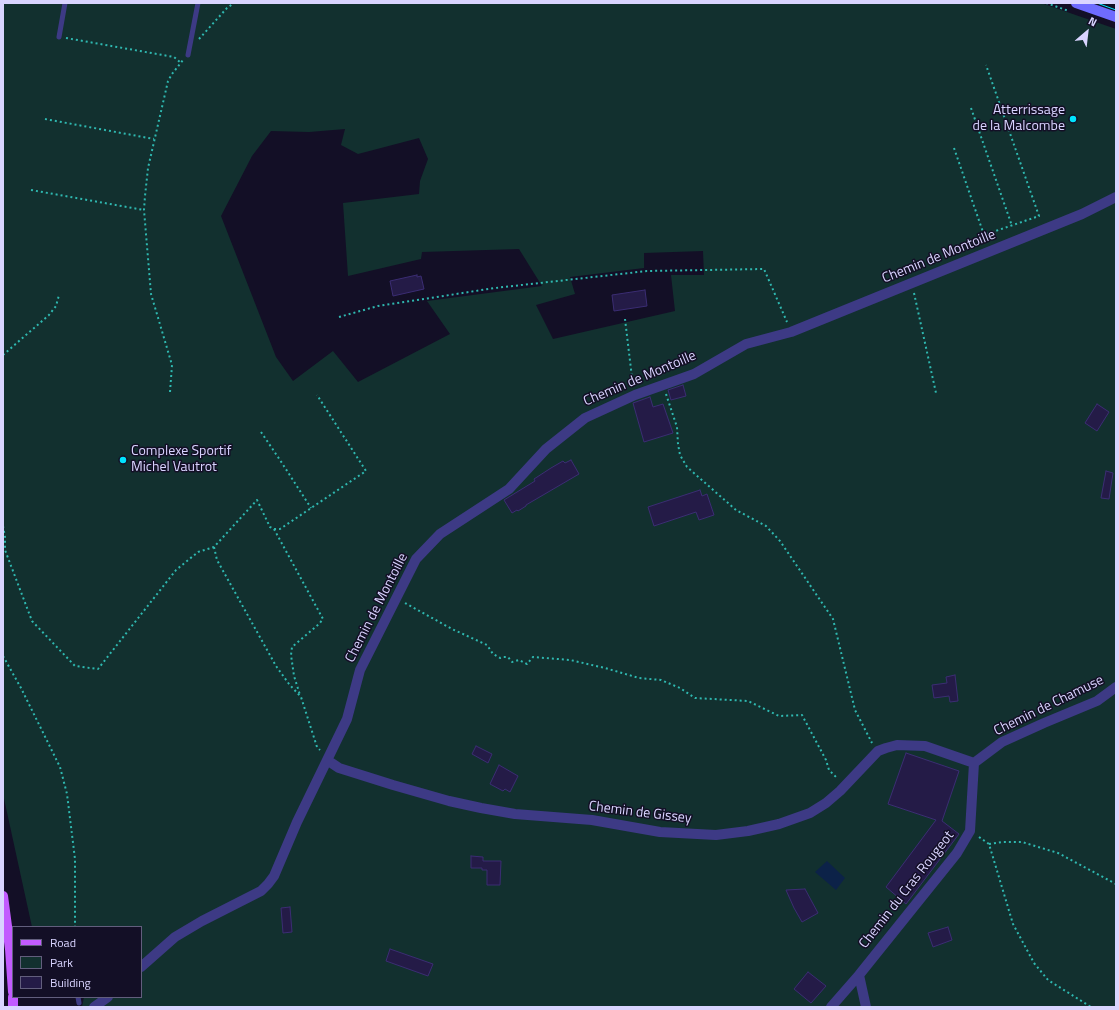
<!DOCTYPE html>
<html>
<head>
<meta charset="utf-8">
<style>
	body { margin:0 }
	#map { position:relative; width:1119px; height:1010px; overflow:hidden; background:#130f26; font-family:"Titillium Web",sans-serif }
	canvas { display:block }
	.frame { position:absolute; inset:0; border:4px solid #d9d4ff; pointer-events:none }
	.legend { position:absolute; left:12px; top:926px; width:130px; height:72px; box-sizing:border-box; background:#130f26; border:1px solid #625e7d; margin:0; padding:5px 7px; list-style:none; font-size:12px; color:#d9d4ff }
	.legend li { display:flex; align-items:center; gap:8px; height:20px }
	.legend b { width:20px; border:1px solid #625e7d }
	.north { position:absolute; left:1067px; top:12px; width:40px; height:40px; -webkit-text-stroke:3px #130f26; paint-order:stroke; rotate:28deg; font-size:11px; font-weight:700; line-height:16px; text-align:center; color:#d9d4ff }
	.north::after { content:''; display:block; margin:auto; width:14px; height:18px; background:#d9d4ff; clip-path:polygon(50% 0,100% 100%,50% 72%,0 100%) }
</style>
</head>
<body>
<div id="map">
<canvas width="1119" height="1010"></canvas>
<div class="frame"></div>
<ul class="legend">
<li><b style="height:5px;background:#c25bff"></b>Road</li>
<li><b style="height:11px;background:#12302f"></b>Park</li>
<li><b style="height:11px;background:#241b47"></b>Building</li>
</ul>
<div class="north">N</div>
</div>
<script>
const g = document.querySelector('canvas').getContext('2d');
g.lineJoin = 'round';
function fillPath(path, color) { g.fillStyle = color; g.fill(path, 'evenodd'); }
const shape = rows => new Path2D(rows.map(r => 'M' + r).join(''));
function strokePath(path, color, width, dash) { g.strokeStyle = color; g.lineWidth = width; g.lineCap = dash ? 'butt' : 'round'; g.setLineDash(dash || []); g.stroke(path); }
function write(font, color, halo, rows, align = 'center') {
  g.font = font + ' "Titillium Web",sans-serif'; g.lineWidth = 3; g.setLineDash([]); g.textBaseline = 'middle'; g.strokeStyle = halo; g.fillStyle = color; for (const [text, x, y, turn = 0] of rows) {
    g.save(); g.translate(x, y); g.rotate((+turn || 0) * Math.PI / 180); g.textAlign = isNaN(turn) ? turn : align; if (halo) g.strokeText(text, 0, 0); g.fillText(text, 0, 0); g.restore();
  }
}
fillPath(shape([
	[3,3,1041,3,1116,29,1116,1007,82,1007,84,997,141,997,141,927,32,927,3,794],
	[345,129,341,145,358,154,419,138,428,159,420,181,419,194,343,203,348,276,421,259,422,252,519,249,542,286,427,301,450,334,358,382,333,351,293,381,276,357,221,216,252,156,271,131,309,132],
	[703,251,704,275,671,275,675,311,553,339,536,305,575,294,570,277,644,268,644,253]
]), '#12302f');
fillPath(shape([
	[827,861,845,878,836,890,815,872]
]), '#0c2248');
const building = shape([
	[417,275,417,277,421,276,424,289,393,296,390,281,417,275],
	[645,290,647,306,614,311,612,295,645,290],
	[683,385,686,396,671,400,668,390,683,385],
	[650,397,653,407,663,404,673,433,644,442,633,403,650,397],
	[1097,404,1109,412,1097,431,1085,423,1097,404],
	[571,460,579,474,526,505,526,506,518,511,517,510,512,513,504,500,535,481,534,479,551,468,563,461,565,463,571,460],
	[1106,471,1113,473,1109,499,1101,498,1106,471],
	[700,490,702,496,707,494,714,515,699,520,696,512,654,526,648,507,700,490],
	[955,675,958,701,950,702,949,696,934,698,932,685,947,683,946,677,955,675],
	[476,746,492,754,488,763,472,754,476,746],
	[906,753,959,771,942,821,959,834,906,904,886,887,936,820,888,804,906,753],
	[499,765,518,776,510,792,505,789,503,791,490,784,499,765],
	[471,856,483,857,483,861,501,861,500,885,487,885,487,870,482,870,482,868,471,868,471,856],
	[805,889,818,913,802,922,794,908,786,890,805,889],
	[290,907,292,932,283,933,281,908,290,907],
	[948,927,952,940,933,947,928,933,948,927],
	[390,949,433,964,428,976,386,961,390,949],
	[808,972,826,986,811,1003,794,989,808,972]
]);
fillPath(building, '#241b47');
strokePath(building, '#3b2d73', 1);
strokePath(shape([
	[1046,3,1069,11],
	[66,38,174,57,181,63],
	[199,39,227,8,234,3],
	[971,108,1012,226],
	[45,119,154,139],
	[954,148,984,235,1039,216,986,65],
	[31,190,144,210],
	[914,293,936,393],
	[339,317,378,306,495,288,647,271,764,269,787,322],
	[625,319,633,386],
	[3,355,49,315,56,306,59,295],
	[170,392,172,365,151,294,144,210,145,196,148,168,168,81,172,74,183,60],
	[666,394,677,427,678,444,680,455,687,467,736,510,766,526,780,541,833,619,855,710,872,743],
	[261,432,280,460,311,508],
	[3,526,5,537,5,550,32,621,75,666,98,669,176,570,198,552,214,547,257,500,270,527,274,529,280,529,366,471,317,395],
	[274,529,323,619,319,624,292,647,291,655,294,676,300,695],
	[214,547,217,560,276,666,289,684,301,697,317,747,320,750],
	[405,603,452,629,487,645,493,654,500,658,503,657,508,657,512,662,519,660,527,664,533,657,570,660,605,668,639,678,661,680,680,688,695,698,748,701,779,716,802,715,826,760,829,770,838,779],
	[3,656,21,688,60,767,67,794,75,859,75,927],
	[979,837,989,844,1013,924,1034,963,1048,980,1091,1007],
	[989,844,1003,842,1022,842,1058,853,1116,884]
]), '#2fb8b0', 2, [2, 3]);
strokePath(shape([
	[59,37,65,3],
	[188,55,198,3],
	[78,997,79,1003]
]), '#3d3a85', 5);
strokePath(shape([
	[327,760,339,768,393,785,449,801,481,808,515,814,592,820,660,832,716,835,748,831,779,824,810,813,826,803,840,791,878,751,886,748,897,745,925,746,974,763],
	[974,763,1002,742,1044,723,1097,701,1116,687],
	[141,967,175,937,202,921,261,891,268,884,274,876,297,822,347,719,360,670,416,559,440,534,509,489,546,449,585,418,635,395,694,374,746,344,791,332,1082,214,1116,197],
	[859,975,866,1007],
	[94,1007,108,997],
	[831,1007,859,975,957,853,970,831,974,763]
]), '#3d3a85', 10);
strokePath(shape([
	[1076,3,1116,17]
]), '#6f6bff', 10);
strokePath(shape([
	[3,896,10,949,13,992],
	[13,997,13,1007]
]), '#c25bff', 10);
strokePath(shape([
	[1097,3,1116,10]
]), '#00e5ff', 1);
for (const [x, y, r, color] of [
	[1073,119,4,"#00e5ff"],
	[123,460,4,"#00e5ff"]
]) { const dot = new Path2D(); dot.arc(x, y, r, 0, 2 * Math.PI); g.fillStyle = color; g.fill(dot); strokePath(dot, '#130f26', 1.5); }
write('14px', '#d9d4ff', '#130f26', [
	["Atterrissage",1065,111],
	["de la Malcombe",1065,127],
	["Complexe Sportif",131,452,"left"],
	["Michel Vautrot",131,468,"left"]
], 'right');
write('14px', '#d9d4ff', '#130f26', [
	["Chemin de Montoille",939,257,-22],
	["Chemin de Montoille",640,379,-23],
	["Chemin de Montoille",377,608,-63],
	["Chemin de Chamuse",1049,706,-26],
	["Chemin de Gissey",640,813,7],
	["Chemin du Cras Rougeot",907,890,-52]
]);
</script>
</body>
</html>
